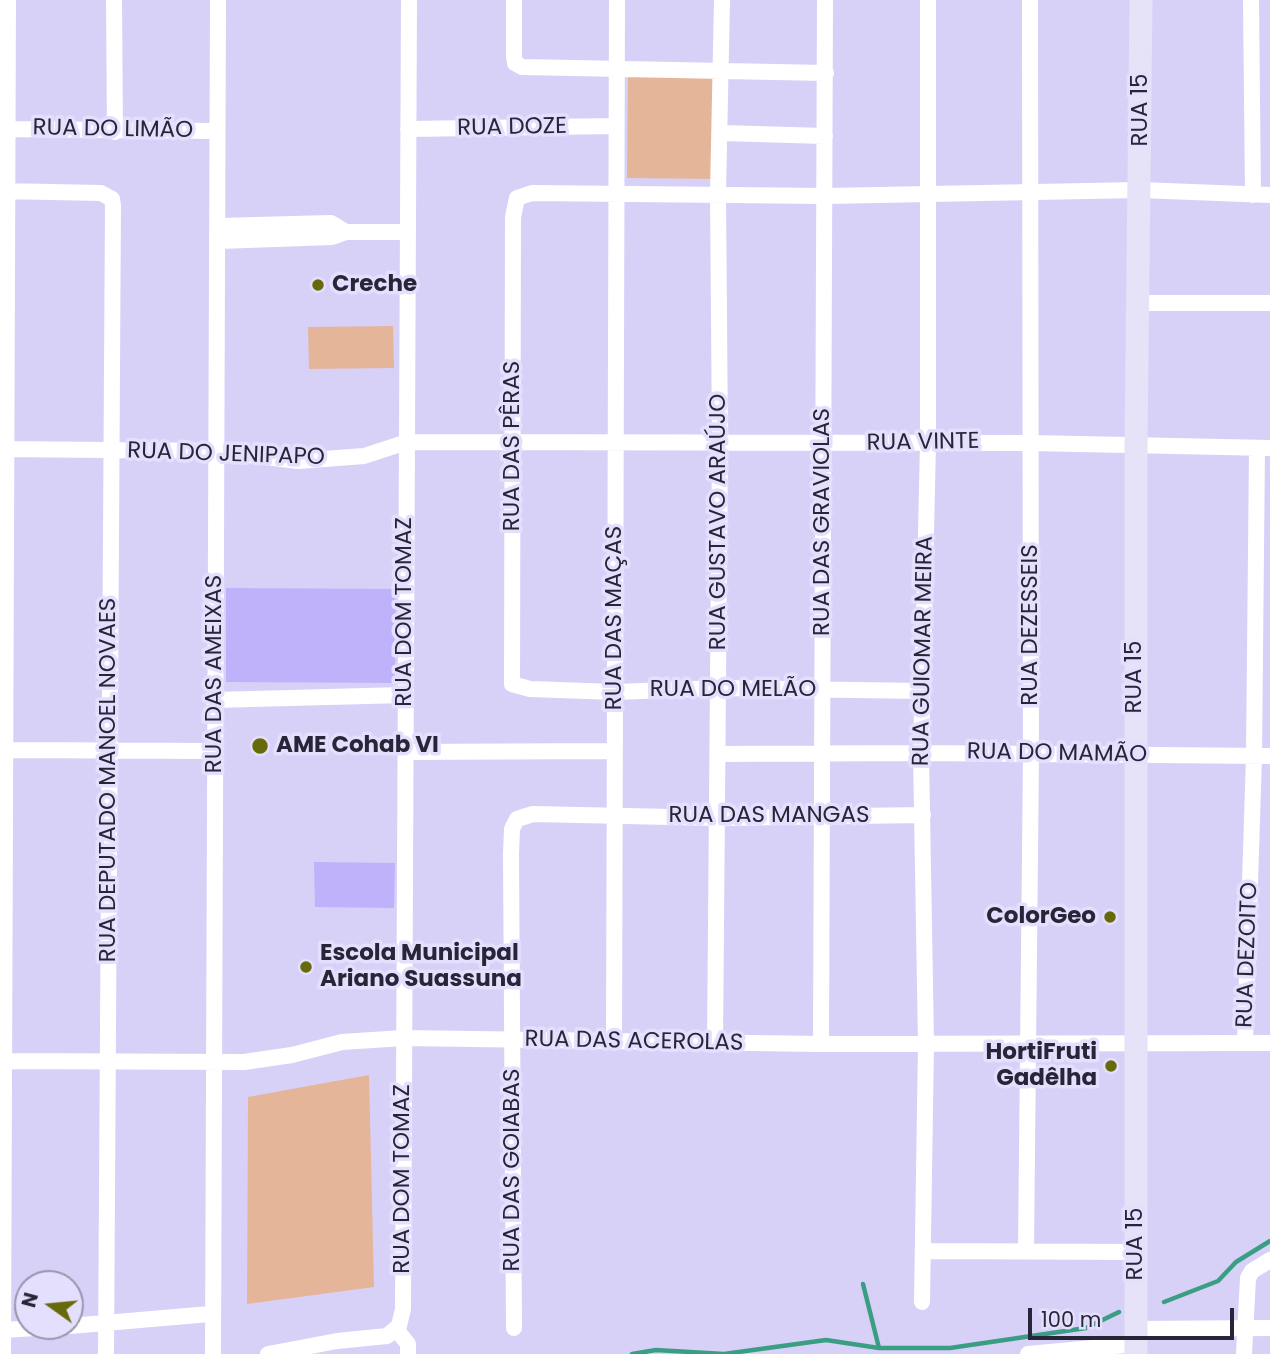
<!DOCTYPE html>
<html>
<head>
<meta charset="utf-8">
<style>
	body { margin:0 }
	#map { position:relative; width:1270px; height:1354px; overflow:hidden; background:#d7d1f8; font-family:Poppins,sans-serif }
	canvas { display:block }
	.north { position:absolute; left:14px; top:1270px; width:70px; height:70px; box-sizing:border-box; background:#e4dffd; border:2px solid #9995ae; border-radius:50%; rotate:285deg; font-size:19px; font-weight:700; line-height:28px; text-align:center; color:#282538 }
	.north::after { content:''; display:block; margin:auto; width:24px; height:32px; background:#666a0b; clip-path:polygon(50% 0,100% 100%,50% 72%,0 100%) }
	.scale { position:absolute; left:1028px; top:1308px; width:206px; height:32px; box-sizing:border-box; border:4px solid #282538; border-top:0; padding-left:9px; font-size:21px; line-height:24px; white-space:nowrap; color:#282538; -webkit-text-stroke:5px #e4dffd; paint-order:stroke }
</style>
</head>
<body>
<div id="map">
<canvas width="1270" height="1354"></canvas>
<div class="north">N</div>
<div class="scale">100 m</div>
</div>
<script>
const g = document.querySelector('canvas').getContext('2d');
g.lineJoin = 'round';
function fillPath(path, color) { g.fillStyle = color; g.fill(path, 'evenodd'); }
const shape = rows => new Path2D(rows.map(r => 'M' + r).join(''));
function strokePath(path, color, width, dash) { g.strokeStyle = color; g.lineWidth = width; g.lineCap = dash ? 'butt' : 'round'; g.setLineDash(dash || []); g.stroke(path); }
function write(font, color, halo, rows, align = 'center') {
  g.font = font + ' Poppins,sans-serif'; g.lineWidth = 7; g.setLineDash([]); g.textBaseline = 'middle'; g.strokeStyle = halo; g.fillStyle = color; for (const [text, x, y, turn = 0] of rows) {
    g.save(); g.translate(x, y); g.rotate((+turn || 0) * Math.PI / 180); g.textAlign = isNaN(turn) ? turn : align; if (halo) g.strokeText(text, 0, 0); g.fillText(text, 0, 0); g.restore();
  }
}
fillPath(shape([
	[628,75,717,75,717,179,627,178],
	[393,326,394,368,309,369,308,327],
	[369,1075,374,1287,247,1304,248,1097]
]), '#e5b599');
strokePath(shape([
	[863,1284,879,1348],
	[1164,1302,1218,1281,1236,1262,1270,1241],
	[632,1354,656,1350,724,1354,826,1340,879,1348,950,1348,1086,1328,1119,1312]
]), '#3a9e84', 4.5);
fillPath(shape([
	[226,588,396,589,395,683,226,682],
	[314,862,395,863,394,908,315,907]
]), '#bfb2fa');
strokePath(shape([
	[114,0,115,132],
	[514,0,514,56,515,63,522,67,826,73],
	[1251,0,1253,195],
	[9,129,217,131],
	[408,129,616,126],
	[721,133,825,136],
	[0,191,101,193,112,199,113,206,106,1354],
	[219,226,331,223,346,232],
	[219,241,332,237,346,232,407,232],
	[1139,303,1270,303],
	[0,449,216,451,298,461,364,456,407,442,1031,443,1270,448],
	[923,691,719,688,615,692,530,689,512,684,513,217,517,198,532,193,825,196,1140,190,1270,195],
	[213,700,405,695],
	[7,750,214,751],
	[405,752,613,751],
	[718,754,921,753,1270,756],
	[614,1042,617,0],
	[1245,1042,1254,756,1257,448],
	[715,1043,720,444,718,193,722,0],
	[821,1044,825,0],
	[0,1061,244,1062,292,1055,342,1042,403,1038,821,1044,1270,1043],
	[1026,1250,1031,754,1030,0],
	[924,1251,1137,1252],
	[922,1302,926,1044,921,753,928,443,928,0],
	[70,1326,210,1314],
	[514,1328,511,854,512,829,517,819,533,814,717,818,923,815],
	[396,1329,408,1344,408,1354],
	[1137,1329,1270,1328],
	[4,1330,66,1326],
	[3,1354,8,0],
	[213,1354,218,0],
	[268,1354,337,1341,387,1336,399,1326,403,1309,409,0],
	[1028,1354,1136,1344],
	[1244,1354,1248,1278,1252,1271,1270,1260]
]), '#fff', 16);
strokePath(shape([
	[1136,1354,1136,446,1141,0]
]), '#e6e2f8', 23);
for (const [x, y, r, color] of [
	[318,285,7,"#666a0b"],
	[260,746,9,"#666a0b"],
	[1110,917,7,"#666a0b"],
	[306,967,7,"#666a0b"],
	[1111,1066,7,"#666a0b"]
]) { const dot = new Path2D(); dot.arc(x, y, r, 0, 2 * Math.PI); g.fillStyle = color; g.fill(dot); strokePath(dot, '#e4dffd', 2.5); }
write('23px', '#282538', '#e4dffd', [
	["RUA 15",1141,110,-90],
	["RUA DOZE",512,128,-1],
	["RUA DO LIMÃO",113,130,1],
	["RUA VINTE",923,443,-1],
	["RUA DAS PÊRAS",513,446,-90],
	["RUA DO JENIPAPO",226,455,2],
	["RUA GUSTAVO ARAÚJO",719,522,-90],
	["RUA DAS GRAVIOLAS",823,522,-90],
	["RUA DOM TOMAZ",405,612,-90],
	["RUA DAS MAÇAS",615,618,-90],
	["RUA DEZESSEIS",1031,625,-90],
	["RUA GUIOMAR MEIRA",924,651,-89],
	["RUA DAS AMEIXAS",215,674,-90],
	["RUA 15",1135,677,-90],
	["RUA DO MELÃO",733,690],
	["RUA DO MAMÃO",1057,754,1],
	["RUA DEPUTADO MANOEL NOVAES",109,780,-90],
	["RUA DAS MANGAS",769,816],
	["RUA DEZOITO",1248,955,-88],
	["RUA DAS ACEROLAS",634,1042,1],
	["RUA DAS GOIABAS",513,1170,-90],
	["RUA DOM TOMAZ",403,1179,-90],
	["RUA 15",1136,1244,-90]
]);
write('bold 23px', '#282538', '#e4dffd', [
	["Creche",332,285],
	["AME Cohab VI",276,746],
	["ColorGeo",1096,917,"right"],
	["Escola Municipal",320,954],
	["Ariano Suassuna",320,980],
	["HortiFruti",1097,1053,"right"],
	["Gadêlha",1097,1079,"right"]
], 'left');
</script>
</body>
</html>
